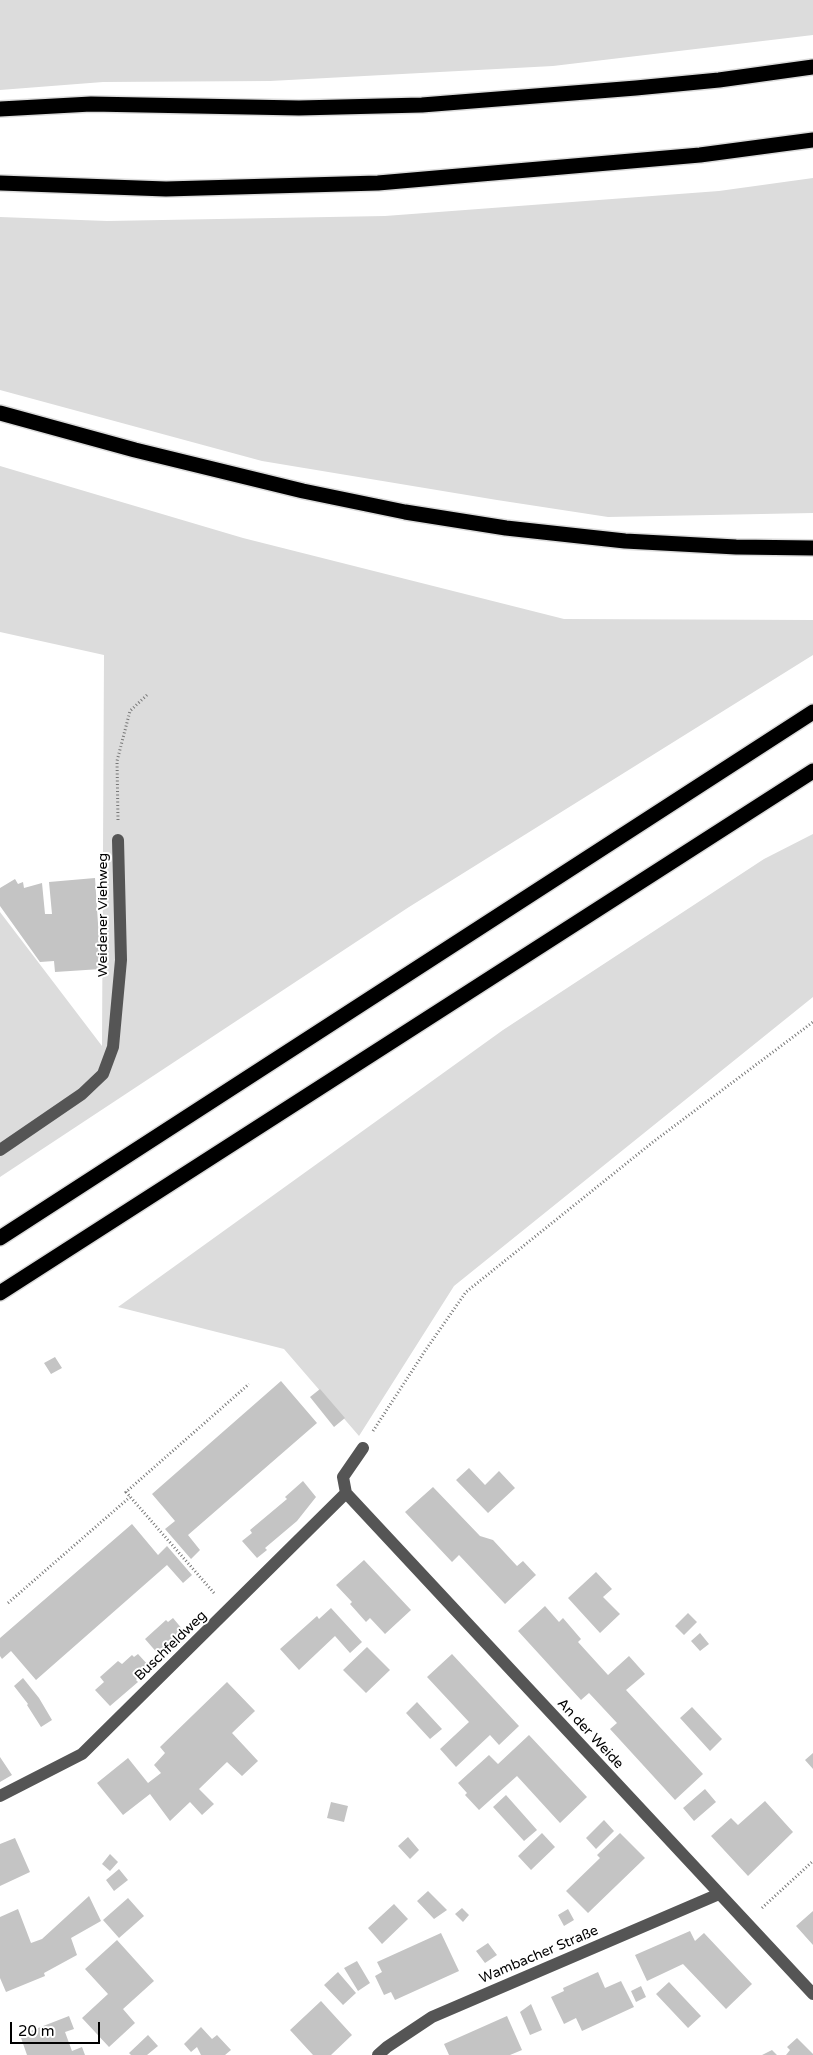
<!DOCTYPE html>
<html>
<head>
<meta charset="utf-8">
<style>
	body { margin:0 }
	#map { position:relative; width:813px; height:2055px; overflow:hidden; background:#fff; font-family:"Varela Round",sans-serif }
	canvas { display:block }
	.scale { position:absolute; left:10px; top:2022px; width:90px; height:22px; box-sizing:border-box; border:2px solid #000; border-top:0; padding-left:6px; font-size:15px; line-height:18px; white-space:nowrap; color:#000; -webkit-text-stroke:4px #fff; paint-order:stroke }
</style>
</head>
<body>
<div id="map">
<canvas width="813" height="2055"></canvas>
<div class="scale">20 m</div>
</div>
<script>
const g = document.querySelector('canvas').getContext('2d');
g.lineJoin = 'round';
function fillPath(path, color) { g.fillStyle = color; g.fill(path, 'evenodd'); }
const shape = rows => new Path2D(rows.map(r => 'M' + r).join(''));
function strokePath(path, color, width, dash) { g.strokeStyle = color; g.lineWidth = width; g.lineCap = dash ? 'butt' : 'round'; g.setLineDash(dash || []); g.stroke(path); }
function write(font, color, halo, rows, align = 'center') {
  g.font = font + ' "Varela Round",sans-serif'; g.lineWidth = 4; g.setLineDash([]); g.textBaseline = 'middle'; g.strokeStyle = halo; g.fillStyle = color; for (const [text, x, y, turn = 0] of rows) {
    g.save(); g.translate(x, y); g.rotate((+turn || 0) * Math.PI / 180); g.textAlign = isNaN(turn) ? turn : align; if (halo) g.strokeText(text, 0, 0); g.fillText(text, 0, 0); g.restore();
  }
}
fillPath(shape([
	[0,0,813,0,813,35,553,66,270,81,103,82,0,90],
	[813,178,813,513,608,517,497,500,262,461,0,390,0,217,107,221,385,216,719,191],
	[0,466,243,538,564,619,813,620,813,655,409,907,0,1177,0,912,102,1046,104,655,0,632],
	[813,834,813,997,454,1286,359,1436,284,1349,118,1307,503,1030,764,859]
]), '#dcdcdc');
fillPath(shape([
	[95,878,101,969,55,972,54,961,40,962,0,906,0,888,15,879,18,884,23,882,24,888,42,883,45,914,52,914,49,882],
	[55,1357,62,1368,51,1374,44,1363],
	[281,1381,317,1423,188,1535,200,1550,191,1559,165,1529,175,1521,152,1494],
	[320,1389,345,1418,334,1427,310,1397],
	[469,1468,485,1485,499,1471,515,1488,488,1513,456,1480],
	[303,1481,316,1497,297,1521,265,1548,267,1550,257,1558,242,1541,252,1533,250,1530,287,1499,285,1497],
	[433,1487,480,1536,493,1540,517,1566,523,1561,536,1575,505,1604,459,1555,452,1562,405,1512],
	[132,1524,158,1555,167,1546,192,1575,183,1583,167,1565,36,1680,11,1651,2,1659,0,1656,0,1638],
	[364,1560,411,1610,385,1634,370,1618,366,1622,350,1604,352,1602,336,1585],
	[596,1572,612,1589,603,1597,620,1614,600,1633,568,1598],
	[545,1606,559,1622,563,1618,581,1639,578,1642,608,1675,629,1656,645,1674,626,1690,703,1774,675,1800,610,1729,617,1723,589,1693,581,1700,518,1631],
	[331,1608,362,1642,350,1653,335,1636,299,1670,280,1649,317,1616,319,1619],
	[688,1613,697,1622,684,1635,675,1626],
	[173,1618,183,1630,179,1634,181,1637,159,1655,145,1639,166,1620,168,1622],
	[700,1633,709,1644,700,1651,691,1641],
	[367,1647,390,1670,366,1693,343,1670],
	[138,1654,149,1666,136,1680,138,1682,110,1706,95,1690,104,1682,100,1677,118,1661,122,1664,132,1655,134,1657],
	[452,1654,519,1726,499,1745,490,1735,456,1767,440,1749,469,1722,427,1677],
	[23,1678,39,1698,52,1720,41,1727,27,1705,28,1704,14,1686],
	[227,1682,255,1711,232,1733,258,1761,242,1776,227,1762,199,1789,214,1804,202,1815,190,1802,170,1821,150,1794,123,1815,97,1783,128,1758,148,1783,161,1773,154,1765,165,1753,160,1747],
	[417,1702,442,1729,430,1739,406,1713],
	[692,1707,722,1739,710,1751,680,1718],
	[529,1735,587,1797,560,1823,517,1776,479,1810,465,1795,467,1793,458,1783,489,1755,498,1764],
	[813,1753,813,1769,805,1760],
	[0,1757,12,1775,0,1782],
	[705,1789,716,1802,694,1821,683,1808],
	[506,1795,537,1830,524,1841,493,1807],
	[765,1801,793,1832,748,1876,711,1836,731,1818,738,1825],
	[331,1802,348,1806,344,1822,327,1818],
	[604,1820,614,1831,596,1849,586,1838],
	[542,1833,555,1847,531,1870,518,1856],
	[620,1833,645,1858,588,1913,566,1891,600,1858,597,1855],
	[408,1837,419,1850,410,1859,398,1846],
	[15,1838,30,1872,0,1886,0,1844],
	[110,1854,118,1862,110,1871,102,1864],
	[119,1869,128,1880,114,1891,106,1880],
	[428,1891,447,1910,434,1919,417,1901],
	[89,1896,101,1921,71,1938,77,1955,44,1973,45,1976,6,1992,0,1978,0,1917,18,1909,31,1943,42,1939],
	[128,1898,144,1916,119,1938,103,1920],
	[394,1904,408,1919,382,1944,368,1928],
	[462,1908,469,1915,463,1922,455,1914],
	[568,1909,574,1920,564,1926,558,1915],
	[813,1911,813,1945,796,1926],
	[690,1931,695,1941,704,1933,752,1984,726,2009,683,1964,647,1981,635,1955],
	[441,1933,459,1971,395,2000,391,1992,384,1995,375,1976,382,1972,377,1962],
	[117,1940,154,1981,123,2009,135,2023,109,2047,82,2018,108,1994,85,1969],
	[488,1943,497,1955,485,1963,476,1951],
	[357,1961,370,1983,358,1991,344,1968],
	[338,1972,356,1993,343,2005,324,1985],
	[598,1972,605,1988,621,1981,634,2007,582,2031,576,2018,564,2024,551,1997,564,1991,563,1988],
	[669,1982,701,2016,688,2028,656,1994],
	[641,1986,646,1997,636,2002,631,1991],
	[321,2001,352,2035,331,2055,313,2055,290,2030],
	[531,2004,542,2030,530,2035,520,2012],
	[69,2016,74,2029,65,2032,72,2051,82,2047,85,2055,27,2055,20,2035],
	[507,2016,522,2050,510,2055,449,2055,444,2044],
	[201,2027,212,2039,217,2035,231,2050,225,2055,201,2055,197,2047,191,2052,184,2044],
	[148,2035,158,2046,147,2055,131,2055,129,2053],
	[797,2038,813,2054,813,2055,786,2055,790,2050,787,2047],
	[772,2050,777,2055,762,2055]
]), '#c4c4c4');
const highway = shape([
	[0,109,91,104,299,108,422,105,636,88,719,80,813,67],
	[0,183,166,189,378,183,700,155,813,140],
	[0,413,135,450,303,491,405,512,506,528,625,541,736,547,813,548],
	[0,1238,813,712],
	[0,1293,813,771]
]);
strokePath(highway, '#dbdbdb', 18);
strokePath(shape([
	[118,820,117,761,130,711,148,694],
	[373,1431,425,1351,466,1292,653,1142,813,1022],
	[214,1593,126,1492,249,1384],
	[8,1603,130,1497],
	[762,1908,813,1861]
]), '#777', 3, [1, 2.5]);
strokePath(shape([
	[0,1150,82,1094,103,1074,113,1047,121,960,118,840],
	[346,1493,813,1994],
	[346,1493,343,1477,363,1448],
	[0,1796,82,1754,346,1493],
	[378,2055,387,2047,432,2017,719,1894]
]), '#555', 12);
strokePath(highway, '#000', 15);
write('14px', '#000', '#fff', [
	["Weidener Viehweg",103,915,-90],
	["Buschfeldweg",171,1646,-44],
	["An der Weide",590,1734,47],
	["Wambacher Straße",539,1955,-23]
]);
</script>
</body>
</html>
